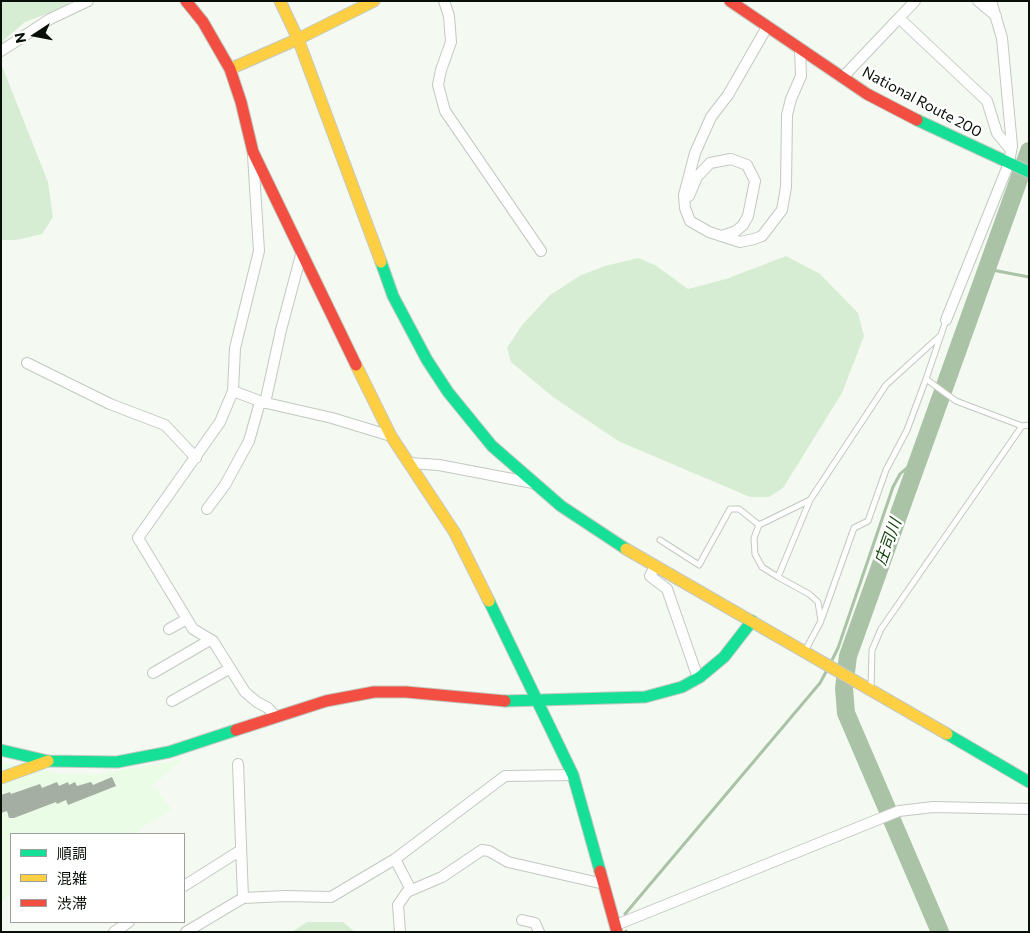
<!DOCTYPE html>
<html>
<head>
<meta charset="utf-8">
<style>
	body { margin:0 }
	#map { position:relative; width:1030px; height:933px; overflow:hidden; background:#f4faf2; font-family:Commissioner,"Noto Sans JP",sans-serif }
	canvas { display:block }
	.frame { position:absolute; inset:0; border:2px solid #080f08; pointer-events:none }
	.legend { position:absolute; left:10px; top:833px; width:175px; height:90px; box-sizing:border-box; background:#fff; border:1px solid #9c9f9c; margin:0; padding:6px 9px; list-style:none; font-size:15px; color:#080f08 }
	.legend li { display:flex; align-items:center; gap:10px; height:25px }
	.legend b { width:25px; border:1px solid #9c9f9c }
	.north { position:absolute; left:10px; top:10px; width:50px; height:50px; -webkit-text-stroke:4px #fff; paint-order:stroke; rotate:259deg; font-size:14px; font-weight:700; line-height:20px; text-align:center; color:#080f08 }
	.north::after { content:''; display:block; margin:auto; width:18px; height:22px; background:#080f08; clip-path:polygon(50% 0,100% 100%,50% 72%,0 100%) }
</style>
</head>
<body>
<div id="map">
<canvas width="1030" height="933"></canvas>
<div class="frame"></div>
<ul class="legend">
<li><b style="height:6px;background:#16e098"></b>順調</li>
<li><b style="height:6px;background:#ffcf43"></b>混雑</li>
<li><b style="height:6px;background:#f24e42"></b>渋滞</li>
</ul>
<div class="north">N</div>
</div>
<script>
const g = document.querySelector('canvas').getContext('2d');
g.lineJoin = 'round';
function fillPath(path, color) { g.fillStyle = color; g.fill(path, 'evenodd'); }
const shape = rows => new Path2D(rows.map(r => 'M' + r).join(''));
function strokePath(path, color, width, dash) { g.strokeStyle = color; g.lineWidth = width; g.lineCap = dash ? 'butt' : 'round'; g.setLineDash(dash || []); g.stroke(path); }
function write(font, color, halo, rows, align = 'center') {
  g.font = font + ' Commissioner,"Noto Sans JP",sans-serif'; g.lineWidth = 5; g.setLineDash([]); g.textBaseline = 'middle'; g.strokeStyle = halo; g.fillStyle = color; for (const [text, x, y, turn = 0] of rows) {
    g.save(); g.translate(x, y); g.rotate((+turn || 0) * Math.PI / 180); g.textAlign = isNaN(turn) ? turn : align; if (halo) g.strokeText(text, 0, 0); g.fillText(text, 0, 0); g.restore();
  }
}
fillPath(shape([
	[184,759,152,786,172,809,141,828,136,834,11,834,11,894,1,902,1,762,62,774,94,775]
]), '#eafbe6');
fillPath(shape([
	[1,1,70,1,68,6,25,22,4,40,2,47,2,66,48,182,53,217,42,234,16,240,1,240],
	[786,256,820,274,858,313,864,336,842,393,783,488,769,497,750,497,618,441,553,397,511,362,507,348,522,325,550,295,581,275,605,266,638,258,655,265,688,289,726,279],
	[307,922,343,922,355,932,292,932]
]), '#d7edd3');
strokePath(shape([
	[987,269,1029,277],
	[831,662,838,648,893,487,900,474,918,458],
	[625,914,820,683,827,670],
	[626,931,626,932]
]), '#aac3a6', 3);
strokePath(shape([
	[940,932,846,713,844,688,848,656,1029,151]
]), '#aac3a6', 18);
fillPath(shape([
	[112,777,116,786,68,805,66,800,57,804,56,802,14,818,9,818,7,811,1,813,1,795,10,792,11,794,40,784,42,788,57,782,59,786,68,782,69,785,75,782,77,786,91,782,93,785]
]), '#a5aea3');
const lane = shape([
	[946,320,926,379,956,401,1022,426,1029,425],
	[660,540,699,565,730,509,739,509,759,525],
	[778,577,762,567,755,554,754,538,759,525,810,500],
	[822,618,854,528,868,521,886,470,907,430,926,379],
	[805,651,821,621,818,602,809,594,778,577,810,500,886,385,941,335],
	[871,688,872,650,881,629,1022,426]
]);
const street = shape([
	[444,1,449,16,451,42,441,70,438,85,445,111,541,251],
	[915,1,899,18,987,101,997,133,1011,150],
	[978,1,996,16],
	[767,27,728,95,711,117,695,153,684,195,685,208,690,221,709,232,740,242,754,239,762,236,782,210,786,187,787,115,791,99,801,76,800,49],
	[1,51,50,19,88,1],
	[843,77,899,18],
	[253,155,259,251,235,348,233,391,220,422,138,538,193,629,213,641,245,692,257,702,268,708,276,717],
	[689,196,697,177,710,163,731,159,747,165,755,181,748,216,743,225,736,231,722,236],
	[946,320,1009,163,1012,146,1002,38,991,1],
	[27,363,110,404,165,425,196,458],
	[233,391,262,402,332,418,391,436],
	[265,403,281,330,302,251],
	[410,463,439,465,533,483],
	[207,509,225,485,249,441,260,402],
	[655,566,650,576,667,589,698,678],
	[169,629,187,619],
	[153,673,210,640],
	[172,701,229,669],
	[238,764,243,898],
	[395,859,411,890],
	[184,886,241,850],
	[522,920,535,923,539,932],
	[616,925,899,811,933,807,1029,809],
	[114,932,129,922],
	[186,932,243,898,285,896,331,897,395,859,505,776,573,775],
	[400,932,398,905,407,892,442,877,482,850,489,851,508,862,604,884]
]);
const fast = shape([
	[917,120,1029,172],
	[381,262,393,296,427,360,448,392,492,446,561,506,626,549],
	[489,601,573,775,600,871],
	[505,701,645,697,682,687,700,677,724,657,752,621],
	[947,734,1029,782],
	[1,750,48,761,117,762,169,752,236,730]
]);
const slow = shape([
	[280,1,298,39,381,262],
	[230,69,298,39,374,1],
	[356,365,391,436,455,533,489,601],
	[626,549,947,734],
	[1,778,48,761]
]);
const jam = shape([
	[186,1,203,22,230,69,241,102,253,152,356,365],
	[730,1,867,94,917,120],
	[236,730,326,701,374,692,406,692,505,701],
	[600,871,617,932]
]);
strokePath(lane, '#c2c9c0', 7);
strokePath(street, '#c2c9c0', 12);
strokePath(fast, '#c2c9c0', 13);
strokePath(slow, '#c2c9c0', 13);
strokePath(jam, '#c2c9c0', 13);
strokePath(lane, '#fdfefd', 5);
strokePath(street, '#fdfefd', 10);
strokePath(fast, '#16e098', 11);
strokePath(slow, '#ffcf43', 11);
strokePath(jam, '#f24e42', 11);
write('15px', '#080f08', '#fff', [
	["National Route 200",922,102,28]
]);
write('italic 16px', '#174712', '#fff', [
	["庄司川",888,542,-70]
]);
</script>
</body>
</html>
